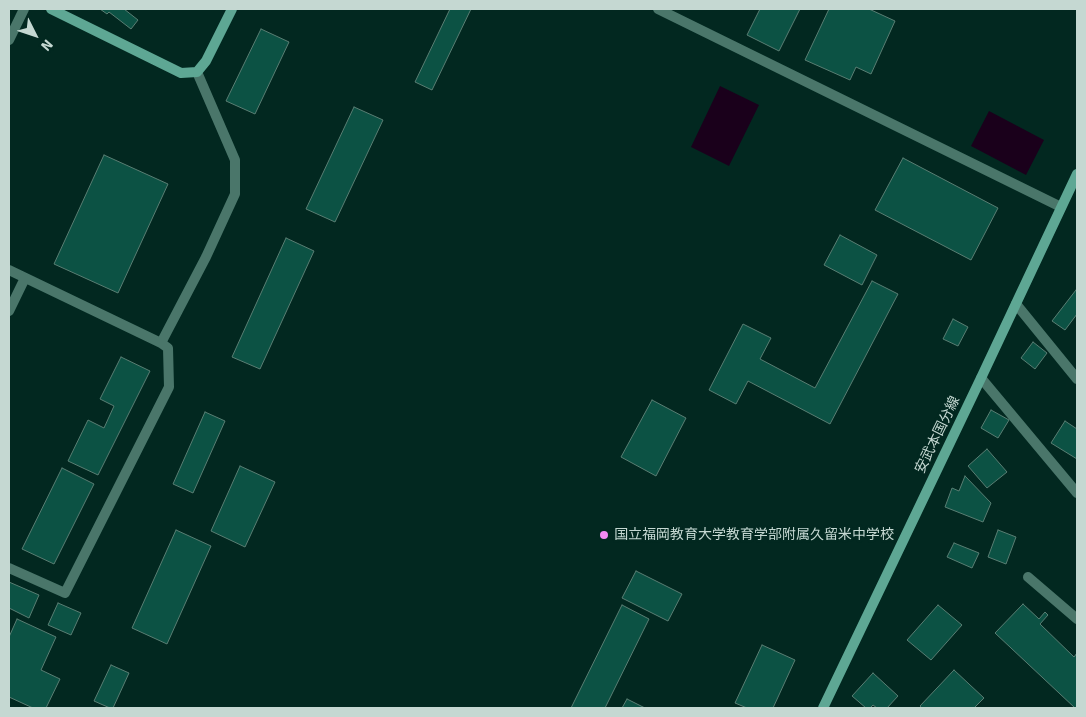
<!DOCTYPE html>
<html>
<head>
<meta charset="utf-8">
<style>
	body { margin:0 }
	#map { position:relative; width:1086px; height:717px; overflow:hidden; background:#022820; font-family:Signika,sans-serif }
	canvas { display:block }
	.frame { position:absolute; inset:0; border:10px solid #c5d8d2; pointer-events:none }
	.north { position:absolute; left:10px; top:10px; width:50px; height:50px; -webkit-text-stroke:4px #022820; paint-order:stroke; rotate:131deg; font-size:14px; font-weight:700; line-height:20px; text-align:center; color:#c5d8d2 }
	.north::after { content:''; display:block; margin:auto; width:18px; height:22px; background:#c5d8d2; clip-path:polygon(50% 0,100% 100%,50% 72%,0 100%) }
</style>
</head>
<body>
<div id="map">
<canvas width="1086" height="717"></canvas>
<div class="frame"></div>
<div class="north">N</div>
</div>
<script>
const g = document.querySelector('canvas').getContext('2d');
g.lineJoin = 'round';
function fillPath(path, color) { g.fillStyle = color; g.fill(path, 'evenodd'); }
const shape = rows => new Path2D(rows.map(r => 'M' + r).join(''));
function strokePath(path, color, width, dash) { g.strokeStyle = color; g.lineWidth = width; g.lineCap = dash ? 'butt' : 'round'; g.setLineDash(dash || []); g.stroke(path); }
function write(font, color, halo, rows, align = 'center') {
  g.font = font + ' Signika,"Noto Sans JP",sans-serif'; g.lineWidth = 5; g.setLineDash([]); g.textBaseline = 'middle'; g.strokeStyle = halo; g.fillStyle = color; for (const [text, x, y, turn = 0] of rows) {
    g.save(); g.translate(x, y); g.rotate((+turn || 0) * Math.PI / 180); g.textAlign = isNaN(turn) ? turn : align; if (halo) g.strokeText(text, 0, 0); g.fillText(text, 0, 0); g.restore();
  }
}
fillPath(shape([
	[720,86,759,105,729,166,691,147],
	[989,111,1044,140,1026,175,971,146]
]), '#1a001b');
const building = shape([
	[100,9,124,9,138,20,131,29,109,12,107,14,100,9],
	[450,9,471,9,432,90,415,82,450,9],
	[760,9,800,9,779,51,747,35,760,9],
	[829,9,869,9,895,21,871,74,856,67,850,80,805,60,829,9],
	[261,29,289,42,255,114,226,101,261,29],
	[354,107,383,120,335,222,306,209,354,107],
	[104,155,168,184,118,293,54,264,104,155],
	[903,158,998,208,971,260,875,210,903,158],
	[840,235,877,255,862,285,824,265,840,235],
	[286,238,314,251,260,369,232,357,286,238],
	[872,281,898,294,830,424,748,381,736,404,709,390,743,324,771,338,760,359,815,388,872,281],
	[1076,290,1077,290,1077,314,1065,330,1052,321,1076,290],
	[953,319,968,327,958,346,943,339,953,319],
	[1033,342,1047,353,1035,369,1021,358,1033,342],
	[121,357,150,371,98,475,68,461,88,420,104,428,114,406,100,399,121,357],
	[652,400,686,418,656,476,621,457,652,400],
	[991,410,1009,420,998,438,981,428,991,410],
	[205,412,225,421,193,493,173,484,205,412],
	[1065,421,1077,429,1077,459,1051,443,1065,421],
	[987,449,1007,472,987,488,968,466,987,449],
	[240,466,275,482,245,547,211,531,240,466],
	[62,468,94,484,54,564,22,549,62,468],
	[965,476,991,503,983,522,945,507,952,488,959,491,965,476],
	[176,530,211,546,167,644,132,628,176,530],
	[998,530,1016,537,1006,564,988,557,998,530],
	[954,543,979,553,972,568,947,557,954,543],
	[636,571,682,594,668,621,622,598,636,571],
	[9,582,39,595,29,618,9,608,9,582],
	[58,603,81,613,71,635,48,625,58,603],
	[1023,604,1039,619,1045,612,1048,615,1040,624,1074,657,1077,653,1077,708,1075,708,995,633,1023,604],
	[622,605,649,619,605,708,571,708,622,605],
	[938,605,962,625,931,660,907,640,938,605],
	[17,619,56,637,41,670,60,679,46,708,33,708,9,697,9,637,17,619],
	[762,645,795,660,773,708,747,708,735,703,762,645],
	[111,665,129,673,113,708,110,708,94,701,111,665],
	[954,670,984,698,974,708,922,708,920,706,954,670],
	[873,673,898,696,887,708,877,708,873,705,870,708,866,708,852,696,873,673],
	[627,699,645,708,622,708,627,699]
]);
fillPath(building, '#0c5244');
strokePath(building, '#597e73', 1);
strokePath(shape([
	[658,9,1061,207],
	[9,40,24,9],
	[9,270,161,343,168,348,169,387,65,593,9,568],
	[1016,304,1077,379],
	[9,311,25,278],
	[161,343,206,257,235,194,235,160,197,72],
	[981,378,1077,493],
	[1028,577,1077,619]
]), '#4a766a', 10);
strokePath(shape([
	[51,9,181,73,197,72,206,61,232,9],
	[823,708,981,378,1077,174]
]), '#5ea794', 10);
for (const [x, y, r, color] of [
	[604,535,5,"#f28af3"]
]) { const dot = new Path2D(); dot.arc(x, y, r, 0, 2 * Math.PI); g.fillStyle = color; g.fill(dot); strokePath(dot, '#022820', 2); }
write('14px', '#c5d8d2', '#022820', [
	["安武本国分線",938,435,-64]
]);
write('14px', '#c5d8d2', '#022820', [
	["国立福岡教育大学教育学部附属久留米中学校",614,535]
], 'left');
</script>
</body>
</html>
